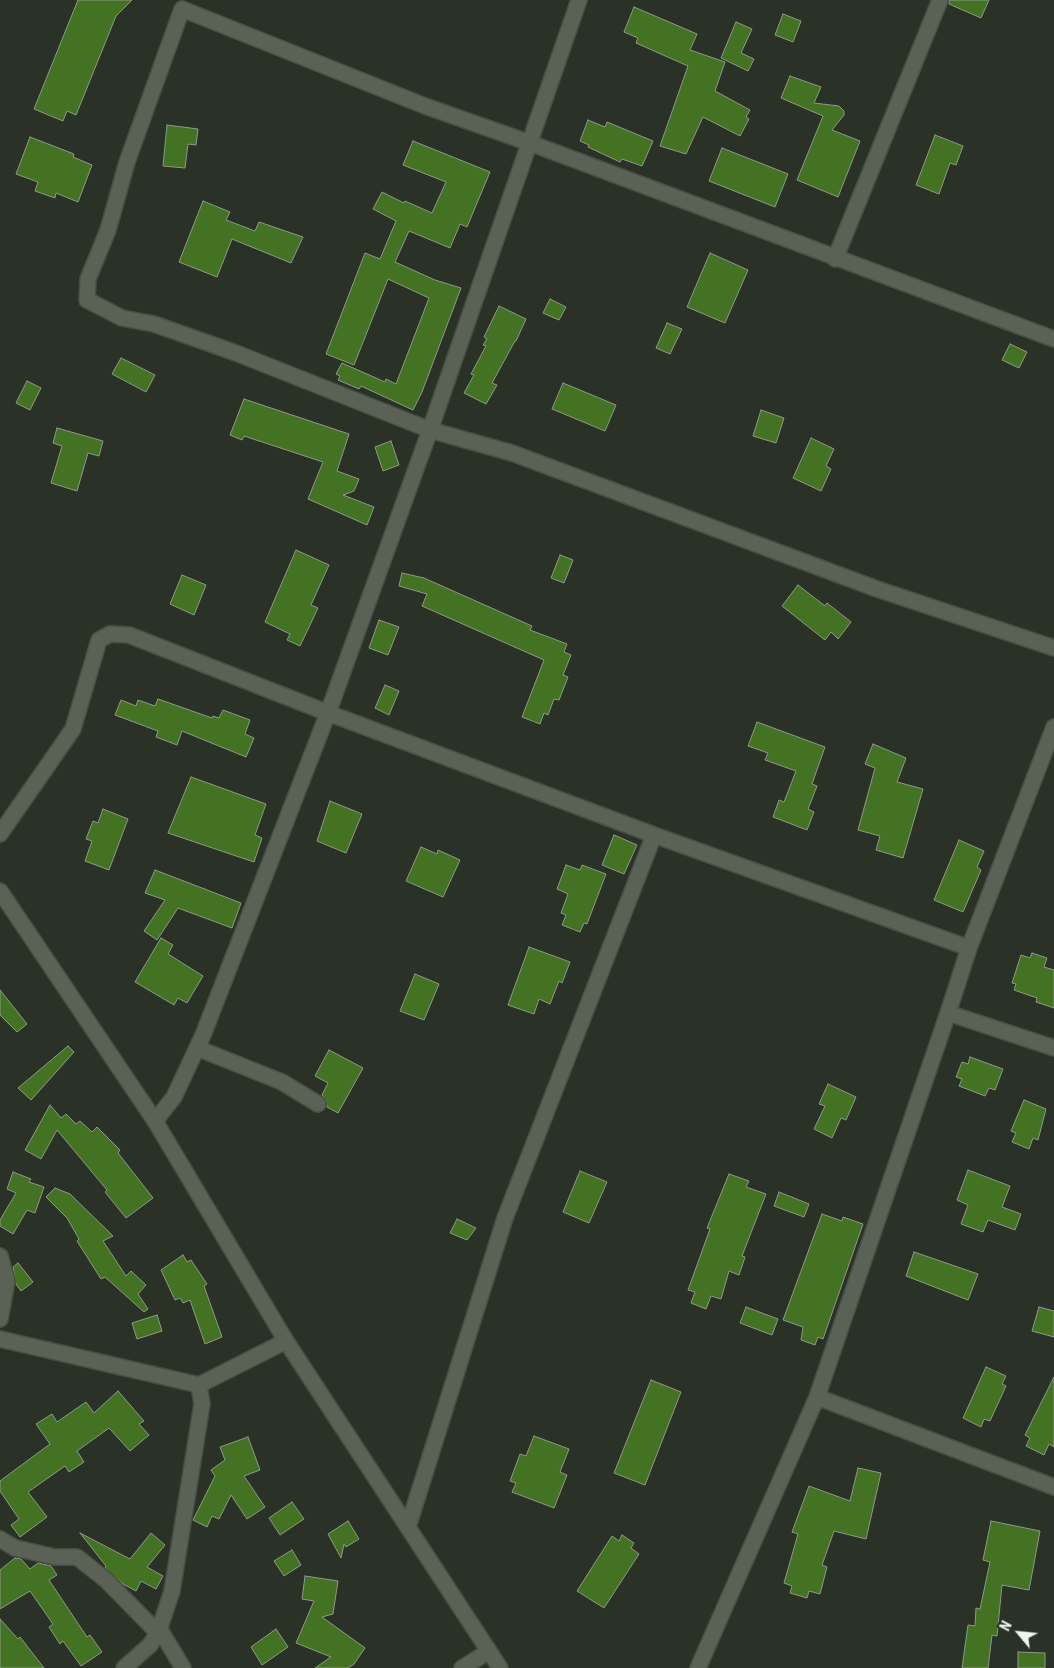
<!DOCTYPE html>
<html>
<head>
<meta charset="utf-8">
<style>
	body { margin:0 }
	#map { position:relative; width:1054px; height:1668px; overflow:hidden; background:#2a3126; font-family:"Roboto Condensed",sans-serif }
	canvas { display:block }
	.north { position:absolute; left:994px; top:1608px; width:50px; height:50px; -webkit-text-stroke:4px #2a3126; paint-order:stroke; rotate:298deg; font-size:14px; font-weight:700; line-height:20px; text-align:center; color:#eff4ed }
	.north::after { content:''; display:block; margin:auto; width:18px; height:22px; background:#eff4ed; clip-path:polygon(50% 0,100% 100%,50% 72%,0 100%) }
</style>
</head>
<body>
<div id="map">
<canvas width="1054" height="1668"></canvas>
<div class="north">N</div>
</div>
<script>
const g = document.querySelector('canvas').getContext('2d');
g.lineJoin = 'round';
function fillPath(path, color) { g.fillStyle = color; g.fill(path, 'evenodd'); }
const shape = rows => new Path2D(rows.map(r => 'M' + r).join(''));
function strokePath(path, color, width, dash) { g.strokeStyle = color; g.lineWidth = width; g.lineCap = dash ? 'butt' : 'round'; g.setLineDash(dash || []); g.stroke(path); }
const building = shape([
	[78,0,132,0,116,16,76,115,67,111,63,121,34,109,78,0],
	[949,0,989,0,981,18,949,4,949,0],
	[634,7,697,34,690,50,725,62,715,91,750,110,746,117,749,119,740,136,703,117,686,154,660,146,688,66,636,43,638,38,624,32,634,7],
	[783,14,801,21,793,42,775,35,783,14],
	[736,22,752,29,741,53,754,59,748,71,721,58,736,22],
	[790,76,821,87,814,103,839,106,844,111,844,115,832,130,860,141,838,197,797,180,823,116,781,98,790,76],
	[588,120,605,127,607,122,653,141,642,166,622,159,620,162,588,147,589,145,580,141,588,120],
	[167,125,198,129,196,145,188,144,185,168,163,166,167,125],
	[935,135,963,146,956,165,950,163,939,194,916,185,935,135],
	[30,137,74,154,73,157,92,165,78,202,56,193,55,198,35,191,38,182,16,174,30,137],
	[413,141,490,172,467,227,460,224,450,248,409,231,395,262,435,280,461,288,422,392,413,410,361,386,359,389,338,380,340,376,336,374,342,363,385,382,386,379,396,384,429,298,388,279,354,365,326,354,365,253,380,259,396,221,373,209,382,192,404,203,405,201,432,213,446,182,403,165,413,141],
	[722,148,788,174,775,207,709,181,722,148],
	[203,201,230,212,226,220,255,231,259,222,303,237,291,263,232,239,217,277,179,262,203,201],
	[710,253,748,270,725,323,687,307,710,253],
	[550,299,566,307,559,320,543,313,550,299],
	[499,306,526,319,516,341,515,341,492,383,497,385,486,404,464,393,474,375,471,374,486,346,483,345,487,339,484,337,499,306],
	[667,323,682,329,670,354,656,348,667,323],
	[1010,344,1027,352,1019,368,1002,360,1010,344],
	[121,358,155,375,146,392,112,374,121,358],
	[27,381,41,388,30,410,16,403,27,381],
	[563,383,616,405,605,431,552,409,563,383],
	[244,399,349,434,337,471,359,479,354,491,343,495,374,507,367,525,308,499,323,462,244,436,242,440,230,435,244,399],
	[761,410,784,418,776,443,753,436,761,410],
	[57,428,103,441,99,456,88,453,77,491,51,483,62,446,53,443,57,428],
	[811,438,834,449,826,466,831,469,821,491,793,478,811,438],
	[391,441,399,465,383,471,375,447,391,441],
	[296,550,329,565,311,605,318,608,300,646,287,640,290,634,265,622,296,550],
	[560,555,573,560,564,583,551,578,560,555],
	[402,573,424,578,532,626,530,630,567,644,564,652,571,655,563,675,568,677,559,700,554,699,548,715,544,713,540,724,522,717,544,660,422,606,427,594,399,586,402,573],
	[182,575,206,585,194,615,170,604,182,575],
	[798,585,825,606,827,603,851,622,838,639,831,632,825,640,782,606,798,585],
	[379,620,399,627,388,655,369,648,379,620],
	[385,685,399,691,389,715,375,708,385,685],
	[158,699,212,718,213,716,219,718,223,710,250,720,245,734,254,738,246,757,182,731,177,745,156,737,158,731,115,715,121,700,136,706,138,700,155,706,158,699],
	[757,722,825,747,812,784,817,786,808,809,814,812,807,830,773,817,779,800,784,802,796,771,765,760,768,753,748,746,757,722],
	[873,744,906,758,897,782,923,789,903,858,876,850,880,836,858,830,875,768,865,764,873,744],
	[191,777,266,804,255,835,262,838,254,862,168,833,191,777],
	[330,801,362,814,346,853,317,841,330,801],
	[103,809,128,819,109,870,85,861,92,841,86,839,93,821,98,823,103,809],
	[614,835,637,845,624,874,602,865,614,835],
	[959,840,984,851,977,867,981,870,963,912,934,900,959,840],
	[421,847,437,854,438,850,460,860,443,897,406,881,421,847],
	[566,865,580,870,582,865,606,874,587,924,584,923,580,932,562,925,566,915,561,913,568,894,557,889,566,865],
	[155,870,241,903,232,928,178,908,157,940,144,931,165,900,145,893,155,870],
	[161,938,173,945,168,954,203,976,187,1003,178,998,174,1005,135,982,161,938],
	[529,947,570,962,562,983,559,981,550,1004,539,999,534,1014,508,1005,529,947],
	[1032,953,1047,958,1044,967,1054,970,1054,1008,1036,1002,1037,998,1014,990,1016,984,1012,983,1021,955,1030,958,1032,953],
	[415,974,439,984,424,1020,400,1011,415,974],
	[0,990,27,1024,17,1032,0,1015,0,990],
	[68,1046,74,1052,31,1100,18,1088,68,1046],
	[329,1050,363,1068,338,1113,327,1107,326,1100,322,1095,328,1083,315,1076,329,1050],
	[970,1057,1003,1069,995,1090,989,1088,985,1096,959,1086,962,1079,956,1077,962,1062,968,1064,970,1057],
	[828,1084,856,1097,846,1120,841,1118,832,1138,814,1129,825,1106,819,1104,828,1084],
	[1024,1100,1046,1109,1038,1140,1033,1138,1029,1149,1012,1142,1016,1133,1011,1131,1024,1100],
	[50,1105,61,1118,66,1114,76,1124,80,1121,92,1132,97,1127,120,1150,118,1153,153,1198,126,1218,105,1192,107,1190,57,1130,41,1159,25,1150,50,1105],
	[968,1170,1010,1186,1002,1207,1021,1214,1015,1230,988,1220,983,1232,961,1224,968,1205,957,1200,968,1170],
	[580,1171,607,1182,589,1223,563,1212,580,1171],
	[13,1172,31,1179,29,1182,44,1187,35,1213,27,1210,13,1234,0,1226,0,1220,16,1193,7,1189,13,1172],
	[729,1174,749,1181,746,1187,766,1194,742,1256,745,1257,739,1275,729,1271,721,1299,711,1296,706,1309,691,1303,695,1292,688,1290,710,1229,707,1228,729,1174],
	[55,1188,70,1194,113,1236,103,1241,126,1276,131,1271,146,1285,138,1294,148,1309,144,1312,105,1277,101,1279,77,1241,79,1239,67,1218,46,1197,55,1188],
	[779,1192,809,1204,804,1217,774,1206,779,1192],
	[822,1214,842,1221,843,1217,863,1224,823,1339,818,1337,815,1345,801,1340,803,1327,783,1320,822,1214],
	[457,1219,476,1228,467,1240,450,1233,457,1219],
	[914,1252,978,1274,968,1300,906,1276,914,1252],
	[183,1255,187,1262,191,1260,207,1284,204,1286,222,1337,205,1344,190,1300,183,1303,180,1298,175,1300,161,1270,183,1255],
	[18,1263,33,1282,21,1291,16,1284,13,1267,18,1263],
	[746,1307,778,1319,772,1335,740,1323,746,1307],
	[1039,1307,1054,1311,1054,1337,1032,1331,1039,1307],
	[157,1315,162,1331,137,1339,132,1323,157,1315],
	[986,1367,1006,1376,1002,1384,1006,1386,990,1421,984,1419,981,1427,963,1418,986,1367],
	[1054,1377,1054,1447,1049,1444,1044,1455,1026,1446,1030,1438,1025,1435,1054,1377],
	[651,1380,681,1392,645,1485,614,1473,651,1380],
	[118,1391,144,1421,139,1424,149,1435,130,1451,109,1428,77,1451,84,1462,69,1472,65,1466,28,1492,47,1517,20,1537,11,1525,19,1519,0,1491,0,1481,50,1444,36,1424,52,1414,57,1422,86,1402,94,1413,118,1391],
	[534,1436,569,1449,560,1472,567,1475,554,1508,512,1492,516,1483,510,1481,520,1454,526,1456,534,1436],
	[248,1437,260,1470,244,1476,265,1507,247,1519,231,1495,219,1519,212,1516,207,1527,193,1520,215,1476,211,1470,225,1460,220,1447,248,1437],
	[858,1468,881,1473,866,1539,834,1531,822,1565,827,1567,820,1594,809,1591,807,1598,790,1593,792,1586,784,1583,798,1534,792,1532,809,1486,850,1501,858,1468],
	[292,1502,304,1519,280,1535,269,1518,292,1502],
	[348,1521,359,1539,346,1547,344,1544,341,1558,328,1534,348,1521],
	[991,1521,1040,1531,1029,1590,1002,1585,997,1636,992,1635,988,1668,962,1668,968,1625,975,1626,976,1608,980,1609,990,1562,983,1560,991,1521],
	[80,1533,130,1559,151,1533,165,1545,147,1567,163,1576,156,1589,141,1581,136,1591,123,1584,105,1568,106,1566,80,1533],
	[622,1535,634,1543,631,1548,639,1554,604,1608,577,1591,612,1536,619,1541,622,1535],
	[292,1550,301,1565,284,1576,274,1561,292,1550],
	[15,1558,21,1559,30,1569,38,1563,51,1566,57,1575,49,1580,87,1637,90,1635,102,1652,81,1666,63,1641,60,1644,49,1627,53,1624,30,1591,0,1609,0,1570,15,1558],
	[305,1576,338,1581,333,1614,322,1617,365,1648,354,1664,348,1668,315,1668,331,1657,296,1643,314,1601,302,1599,305,1576],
	[0,1619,18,1639,20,1637,44,1668,0,1668,0,1619],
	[276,1629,288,1647,262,1665,251,1647,276,1629],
	[1018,1652,1045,1653,1045,1668,1018,1668,1018,1652]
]);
fillPath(building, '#427222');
strokePath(building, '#90998b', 1);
const street = shape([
	[835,259,940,0],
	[1054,339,530,143,425,106,182,9,127,162,108,230,88,279,87,300,122,318,154,324,236,353,430,430,512,453,877,589,1054,648],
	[0,834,73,729,99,640,110,634,129,635,328,713,654,835,969,948],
	[948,1013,1054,1048],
	[197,1048,282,1082,318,1104],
	[155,1121,174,1097,203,1035,328,713,430,430,579,0],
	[0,1256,7,1281,0,1319],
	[0,1339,199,1385,286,1341],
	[817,1397,1054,1487],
	[408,1527,505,1218,654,835],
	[0,1539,15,1548,55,1557,77,1557,106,1580,158,1633],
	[159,1628,183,1668],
	[124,1668,150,1645,158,1633,172,1591,202,1404,199,1385],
	[462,1668,489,1651],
	[698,1668,817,1397,948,1013,969,948,1054,727]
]);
const secondary = shape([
	[0,891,155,1121,286,1341,500,1668]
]);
strokePath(street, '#474e44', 18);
strokePath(secondary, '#474e44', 18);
strokePath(street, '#5a6256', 15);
strokePath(secondary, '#5a6256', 15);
</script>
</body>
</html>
